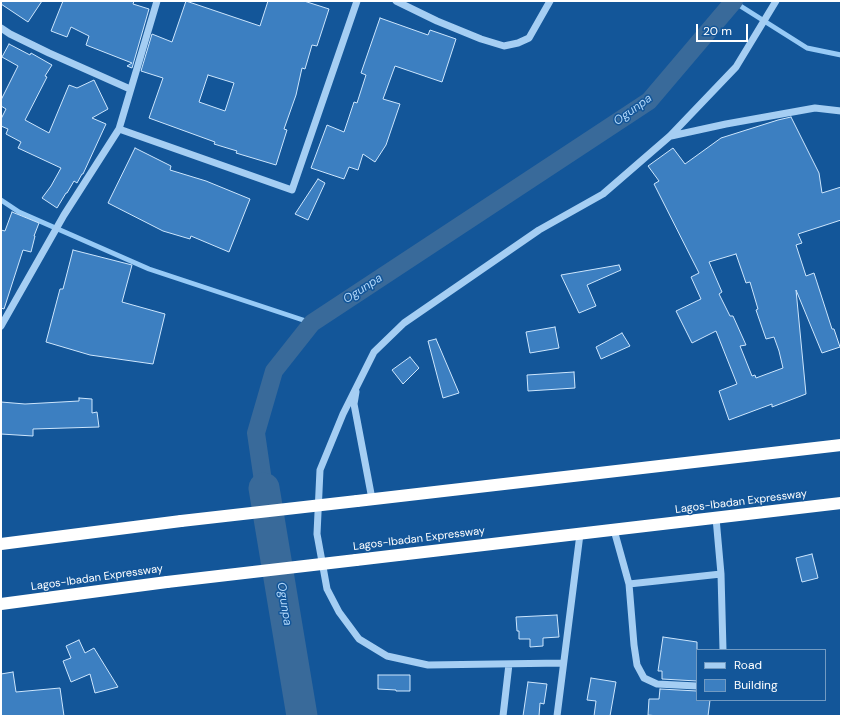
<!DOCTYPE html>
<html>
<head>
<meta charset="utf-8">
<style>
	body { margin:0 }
	#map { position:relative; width:842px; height:717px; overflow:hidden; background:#135699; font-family:"DM Sans",sans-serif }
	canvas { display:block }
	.frame { position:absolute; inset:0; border:2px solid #fff; pointer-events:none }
	.legend { position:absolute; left:696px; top:649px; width:130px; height:52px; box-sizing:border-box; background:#135699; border:1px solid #719ac2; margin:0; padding:5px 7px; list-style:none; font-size:12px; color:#fff }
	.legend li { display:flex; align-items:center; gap:8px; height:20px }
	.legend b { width:20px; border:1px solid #719ac2 }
	.scale { position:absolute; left:696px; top:24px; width:52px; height:18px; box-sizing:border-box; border:2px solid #fff; border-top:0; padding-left:5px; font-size:12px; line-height:14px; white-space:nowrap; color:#fff; -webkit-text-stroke:3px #135699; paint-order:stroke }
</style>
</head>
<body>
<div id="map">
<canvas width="842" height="717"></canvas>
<div class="frame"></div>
<ul class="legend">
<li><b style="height:5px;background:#a5cef3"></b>Road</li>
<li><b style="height:11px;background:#3c7fc1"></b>Building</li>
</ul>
<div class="scale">20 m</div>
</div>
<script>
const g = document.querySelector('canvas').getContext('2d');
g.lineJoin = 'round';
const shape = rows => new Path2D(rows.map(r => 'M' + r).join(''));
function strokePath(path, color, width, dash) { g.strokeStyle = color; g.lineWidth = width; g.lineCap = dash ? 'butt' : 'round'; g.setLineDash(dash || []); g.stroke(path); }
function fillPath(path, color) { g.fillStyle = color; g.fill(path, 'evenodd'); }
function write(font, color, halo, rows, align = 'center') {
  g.font = font + ' "DM Sans",sans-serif'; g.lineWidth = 3; g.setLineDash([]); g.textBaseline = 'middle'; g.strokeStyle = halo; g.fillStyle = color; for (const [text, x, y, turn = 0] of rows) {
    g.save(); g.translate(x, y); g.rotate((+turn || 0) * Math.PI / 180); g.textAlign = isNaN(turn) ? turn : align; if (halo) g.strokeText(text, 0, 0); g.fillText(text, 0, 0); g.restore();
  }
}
strokePath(shape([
	[734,2,807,48,841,55],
	[1,200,19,212,149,269,312,323]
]), '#97caf6', 5);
strokePath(shape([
	[264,488,256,433,274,371,312,323,649,101,734,1]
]), '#396a9a', 18);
strokePath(shape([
	[264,488,302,716]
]), '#396a9a', 31);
const building = shape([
	[1,1,42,1,28,22,1,4,1,1],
	[63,1,134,1,133,4,149,9,132,68,127,66,132,63,86,45,89,36,71,27,67,37,51,31,63,1],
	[186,1,260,26,268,1,304,1,329,9,317,46,312,45,305,69,302,68,296,95,284,129,287,130,276,165,236,153,237,151,214,144,215,142,149,118,163,78,141,71,152,34,172,42,186,1],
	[208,75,234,83,225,111,199,102,208,75],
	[380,18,428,35,430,30,456,39,442,82,395,66,383,99,400,104,386,145,375,162,363,154,358,170,349,167,344,179,311,168,327,125,344,132,354,102,357,103,366,75,361,73,380,18],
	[9,44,30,55,31,53,52,65,45,76,47,77,25,120,49,133,69,85,77,88,94,80,108,109,92,118,106,124,83,174,82,174,77,183,74,181,67,193,66,193,57,208,42,198,51,186,61,168,18,148,21,142,6,134,8,129,1,126,1,119,6,109,1,106,1,100,18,66,2,57,9,44],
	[791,117,819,173,822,193,841,187,841,220,798,234,802,243,796,245,806,276,814,273,832,329,834,329,840,347,822,353,796,290,806,394,772,407,772,404,729,420,719,391,737,384,716,331,692,343,676,311,701,299,691,277,699,273,654,184,659,181,648,166,673,148,685,164,721,138,778,120,791,117],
	[736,254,746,283,750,282,758,309,756,310,766,339,774,337,779,351,783,368,756,378,755,375,752,376,740,346,746,345,733,316,730,316,719,294,722,292,709,262,736,254],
	[135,148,171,166,170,170,206,181,250,199,229,252,191,236,190,239,163,231,108,203,135,148],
	[318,179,325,183,308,220,295,214,318,179],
	[12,212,39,223,34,236,35,236,31,252,23,250,4,309,1,308,1,230,5,231,12,212],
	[73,250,132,265,122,302,165,314,153,364,90,355,46,342,60,289,63,289,73,250],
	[619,265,621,270,587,285,596,306,579,313,561,275,619,265],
	[555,327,559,348,530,353,526,332,555,327],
	[622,333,630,346,601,359,596,347,622,333],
	[436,339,459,393,443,398,428,341,436,339],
	[410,357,419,368,403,384,392,370,410,357],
	[574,372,575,388,528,391,527,375,574,372],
	[79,398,92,399,92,413,97,412,99,427,33,429,33,436,1,434,1,402,25,404,79,401,79,398],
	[812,554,818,578,802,582,796,558,812,554],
	[557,615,559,637,543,638,543,646,530,647,530,639,519,639,519,631,517,631,516,617,557,615],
	[663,637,697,642,697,681,662,679,662,671,658,671,663,637],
	[79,640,85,653,94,648,118,687,95,693,90,674,71,682,63,661,71,658,66,646,79,640],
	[13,672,16,692,60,688,64,716,1,716,1,674,13,672],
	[378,675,410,675,410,691,396,691,396,690,378,689,378,675],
	[591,678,616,682,610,716,594,716,596,701,587,700,591,678],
	[528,682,547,684,544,704,540,703,539,716,523,716,528,682],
	[660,689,697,691,697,700,710,700,708,716,658,716,648,715,649,699,659,699,660,689]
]);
fillPath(building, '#3c7fc1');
strokePath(building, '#cde6fd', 1);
strokePath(shape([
	[396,1,437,21,481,39,504,46,518,43,529,38,550,1],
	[1,28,10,34,49,53,130,89],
	[119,129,292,190,357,1],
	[671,136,726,124,815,108,841,111],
	[1,326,64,215,119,129,157,1],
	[356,392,354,404,372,499],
	[716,518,721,574,723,650],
	[614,530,629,584,634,645,637,665,644,678,657,684,697,686],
	[629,584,721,574],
	[563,663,428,665,387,656,359,639,339,612,327,589,317,534,320,470,343,414,374,352,404,323,539,230,603,194,670,136,736,67,776,1],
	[503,716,509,664],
	[557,716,580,534]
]), '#a5cef3', 7);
strokePath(shape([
	[357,501,841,445],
	[1,544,181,521],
	[356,560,841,503],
	[1,604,167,582]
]), '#fff', 12);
strokePath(shape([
	[181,521,357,501],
	[167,582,356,560]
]), '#fff', 12);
write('11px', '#fff', '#135699', [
	["Lagos-Ibadan Expressway",741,502,-7],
	["Lagos-Ibadan Expressway",419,539,-7],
	["Lagos-Ibadan Expressway",97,578,-8]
]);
write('italic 12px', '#b1d7fa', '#135699', [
	["Ogunpa",633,110,-36],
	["Ogunpa",363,289,-33],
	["Ogunpa",284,604,81]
]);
</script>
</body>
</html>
